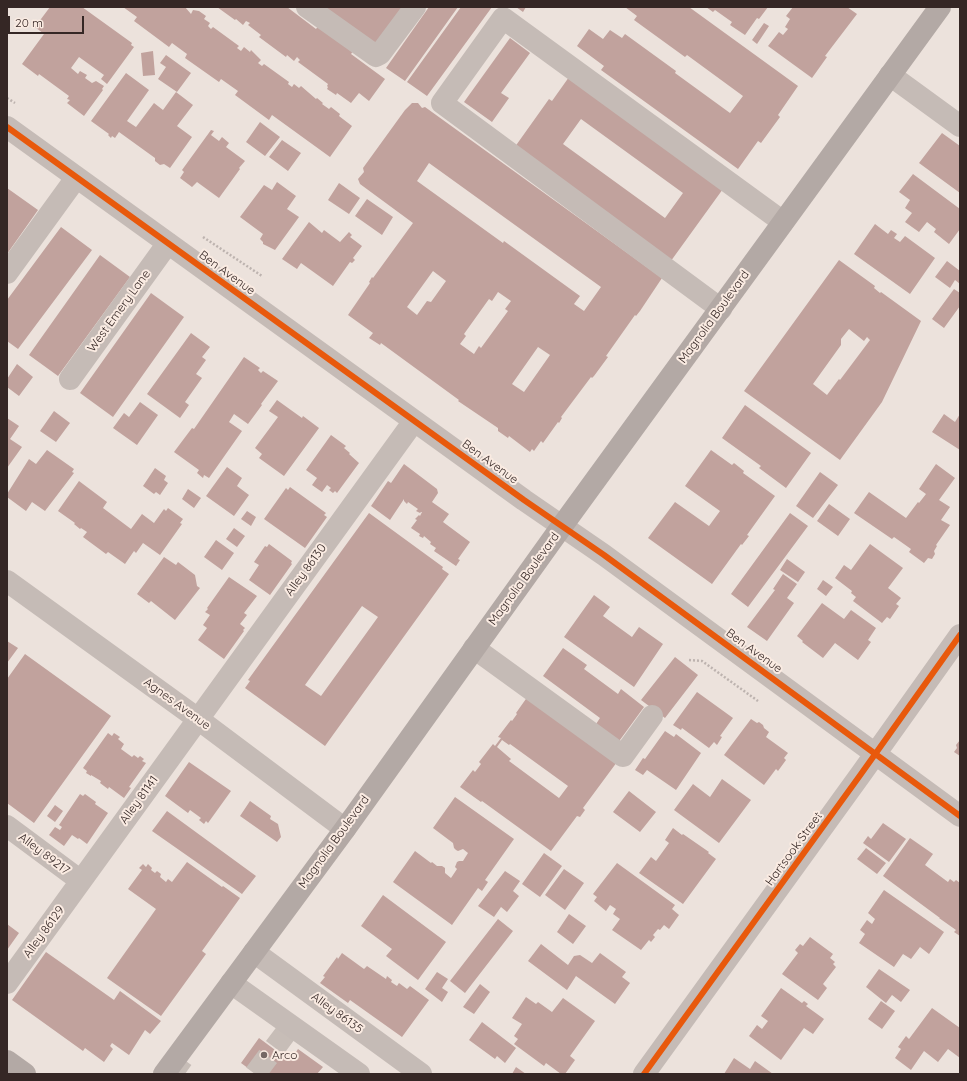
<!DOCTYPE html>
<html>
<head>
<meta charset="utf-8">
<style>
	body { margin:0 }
	#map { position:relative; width:967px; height:1081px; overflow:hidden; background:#ece2dc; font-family:Quicksand,sans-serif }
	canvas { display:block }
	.frame { position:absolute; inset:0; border:8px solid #352725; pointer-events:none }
	.scale { position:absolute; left:8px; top:16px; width:76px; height:18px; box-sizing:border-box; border:2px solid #352725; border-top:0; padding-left:5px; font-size:12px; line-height:14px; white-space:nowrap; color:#352725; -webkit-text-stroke:3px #faebe2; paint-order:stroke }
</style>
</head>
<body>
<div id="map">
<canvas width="967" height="1081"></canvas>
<div class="frame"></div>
<div class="scale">20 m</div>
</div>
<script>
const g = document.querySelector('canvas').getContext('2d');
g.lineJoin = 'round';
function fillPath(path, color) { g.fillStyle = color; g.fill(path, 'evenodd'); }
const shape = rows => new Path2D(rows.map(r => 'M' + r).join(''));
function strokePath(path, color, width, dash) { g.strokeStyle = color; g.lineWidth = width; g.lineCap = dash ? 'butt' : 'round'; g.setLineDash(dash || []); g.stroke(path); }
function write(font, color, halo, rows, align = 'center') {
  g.font = font + ' Quicksand,sans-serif'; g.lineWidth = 4; g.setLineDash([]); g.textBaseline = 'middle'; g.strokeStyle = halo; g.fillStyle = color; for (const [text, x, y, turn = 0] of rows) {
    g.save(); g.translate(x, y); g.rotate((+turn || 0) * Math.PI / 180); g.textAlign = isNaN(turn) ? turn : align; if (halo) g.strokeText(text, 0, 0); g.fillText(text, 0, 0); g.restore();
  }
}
fillPath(shape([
	[50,7,82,7,132,43,131,45,134,47,107,84,101,79,104,75,79,57,71,68,78,74,80,71,87,75,85,78,92,83,96,81,104,86,102,89,103,90,84,116,67,103,70,100,67,99,69,96,39,74,38,76,22,64,44,34,35,27],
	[123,7,185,7,191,14,193,10,199,11,206,16,204,19,210,23,208,26,211,29,213,27,239,46,237,48,241,51,244,47,250,52,251,50,261,60,258,63,262,66,264,64,289,82,288,84,292,87,294,84,299,88,301,86,316,99,317,98,323,103,322,104,329,109,331,107,340,114,339,116,352,126,330,157,272,115,269,120,235,95,238,91,221,79,219,82,185,58,187,54,172,43,169,47,134,21,137,17],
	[217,7,287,7,316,29,319,25,354,50,351,54,385,79,369,101,359,93,351,103,337,93,336,95,327,89,328,87,327,86,328,84,298,62,300,60,297,57,294,61,287,55,286,57,259,37,261,35,248,25,250,23,246,21,243,25,236,19,235,20],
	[319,7,407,7,377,49],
	[429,7,458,7,405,81,386,68],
	[461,7,492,7,427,96,407,82],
	[516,7,526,7,523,12],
	[625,7,689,7,798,86,778,115,780,117,761,143,758,141,738,169,601,70,604,66,577,46,589,29,603,39,610,30,622,38,625,34,676,71,675,73,730,113,743,96,687,55,685,57,634,20,637,16],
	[706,7,768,7,759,19,757,18,745,35,730,25,732,22,715,10,713,12],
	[793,7,847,7,857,14,825,56,827,57,812,78,768,46,779,32,783,35,788,29,785,27,790,19,786,16],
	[764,23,769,26,757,44,752,40],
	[510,38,530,53,501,93,509,98,492,122,464,102],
	[153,51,155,75,143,76,141,53],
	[166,55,191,73,177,92,158,79,166,67,160,63],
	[574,70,728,182,668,265,512,151,549,99,552,101],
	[581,119,683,193,665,218,563,144],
	[126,73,149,90,127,121,136,127,154,103,163,110,176,92,193,105,177,126,192,137,170,168,164,164,160,165,155,161,155,158,119,132,115,138,112,136,111,138,108,135,109,134,91,121],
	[412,103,418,103,422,108,425,107,662,278,640,311,636,316,635,315,606,356,608,357,594,376,592,378,591,377,561,417,562,418,559,423,558,422,543,443,541,441,534,451,532,449,530,452,509,436,508,438,498,431,498,428,458,401,459,400,381,343,380,345,369,338,373,333,348,315,370,283,369,282,372,277,373,278,413,223,360,184,358,179,364,172,363,168,405,110],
	[429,163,601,287,584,311,574,304,580,296,504,241,503,243,417,181],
	[433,271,446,281,431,302,427,301,417,315,407,307],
	[498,292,511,301,505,309,508,311,481,348,479,346,474,354,460,344,466,336,464,334,489,299,492,301],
	[538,347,550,355,524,392,512,384],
	[260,122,280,137,265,156,246,142],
	[211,130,214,131,211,135,219,141,222,137,229,143,226,147,245,161,239,168,240,169,219,198,197,182,192,187,180,178,184,172,182,170],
	[942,133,960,146,960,193,919,163],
	[282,140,301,153,288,171,269,157],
	[913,174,960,209,960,229,949,244,934,232,936,229,927,222,919,232,905,222,912,213,905,208,910,200,899,192],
	[277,182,296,196,287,209,299,217,275,250,263,244,263,242,260,239,263,234,240,217,264,185,272,190],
	[339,183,360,198,349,214,328,200],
	[7,188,38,210,7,254],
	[367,199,393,217,382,235,355,216],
	[309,222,322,233,324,230,340,242,349,232,352,235,350,237,362,246,353,258,355,260,352,263,350,262,333,286,301,263,297,269,282,259],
	[875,224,888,234,891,230,897,234,894,238,900,242,905,236,935,258,910,294,854,254],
	[61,227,92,250,18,349,7,341,7,300],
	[100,255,130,277,58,376,29,355],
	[839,260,875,286,874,288,880,293,881,292,921,321,882,402,840,460,744,391],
	[849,329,864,341,867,337,870,340,840,380,839,379,827,395,813,384,841,345,841,339],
	[947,261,960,271,960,284,955,280,950,288,935,277],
	[954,289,960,293,960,306,944,328,932,319],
	[151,293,184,317,113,417,80,393],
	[191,333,210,347,202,357,206,360,196,374,202,378,185,402,189,405,180,418,147,394],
	[244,357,260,368,258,370,261,373,263,371,278,381,261,404,262,405,248,424,234,414,229,422,242,431,209,478,204,475,203,478,197,473,199,470,174,452,192,428,194,429],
	[17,364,33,377,19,396,7,387,7,379],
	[277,400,302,418,303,416,319,428,284,476,259,458,262,454,255,448,278,417,269,411],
	[140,402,158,415,137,445,113,428,124,413,129,417],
	[745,405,811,453,786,488,759,468,761,466,722,438],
	[54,411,70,423,56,442,40,431],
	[944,414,955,422,960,414,960,450,932,432],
	[7,418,19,426,10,439,22,447,7,468],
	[331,435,346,446,344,448,350,453,349,454,359,463,337,493,335,491,333,493,329,490,331,488,327,485,322,492,312,485,317,478,306,470],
	[47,450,74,469,72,472,74,473,45,511,32,502,26,511,7,497,7,494,29,459,36,464],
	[711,450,732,465,734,463,744,471,743,473,775,496,747,535,749,536,742,545,741,544,712,584,648,538,675,502,709,526,720,511,685,486],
	[404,464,437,489,438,493,432,502,449,514,443,522,470,542,458,559,460,560,456,566,434,551,436,548,430,544,431,542,424,536,423,538,419,536,420,534,411,528,417,520,415,519,419,515,420,516,422,512,421,512,420,513,416,511,418,509,408,502,407,504,404,501,404,499,390,520,371,506,388,481,391,483],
	[936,464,955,478,939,500,950,507,941,520,950,525,936,545,937,546,934,551,935,554,932,559,928,558,924,563,909,552,911,549,894,537,892,539,854,513,869,492,906,518,918,502,919,503,926,494,919,489],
	[227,467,242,478,237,486,249,495,234,516,206,496],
	[155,468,166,476,164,480,168,483,160,495,156,492,154,494,143,486],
	[820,472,838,485,813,518,796,506],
	[79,481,107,502,103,508,131,529,142,514,154,523,164,509,166,511,168,508,183,519,180,523,182,524,160,555,143,543,136,553,134,551,125,564,108,552,106,554,83,537,87,532,81,528,80,529,74,524,75,523,58,511],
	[290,487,326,513,324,515,327,517,305,548,264,519,286,488,288,490],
	[188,489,201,498,194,508,182,499],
	[829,504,850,519,838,536,817,521],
	[247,511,256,517,251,526,241,519],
	[369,513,443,567,442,569,449,574,325,746,245,688,250,681,248,680],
	[362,606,378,617,321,696,305,685],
	[790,513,808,526,748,607,731,594],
	[234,528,245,536,237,547,226,539],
	[216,540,234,553,222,570,204,557],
	[269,544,292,561,291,563,292,564,270,595,249,580,259,565,254,562,265,546,267,547],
	[870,544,903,568,888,588,901,598,896,604,899,606,890,619,887,617,882,623,853,601,856,597,851,593,852,591,835,578,844,565,851,570],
	[164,557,176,565,178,562,195,575,197,586,200,588,175,620,151,601,149,603,137,594],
	[787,559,805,572,798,582,780,570],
	[783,574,797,584,787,598,794,603,767,641,747,627,775,590,773,589],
	[229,577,257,596,244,613,247,615,240,624,245,628,243,630,244,631,224,659,198,640,207,628,203,625,210,615,205,612,208,609,207,608],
	[823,580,833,587,826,596,817,589],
	[594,595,610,607,603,616,632,637,639,627,663,644,634,687,564,637],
	[822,603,844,619,851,610,876,628,868,640,871,642,858,660,835,643,823,658,802,642,803,641,797,636],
	[7,641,18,648,7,663],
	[563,648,587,665,584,669,618,694,621,689,644,707,617,744,594,727,600,718,543,676],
	[25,654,111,716,34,823,7,803,7,679],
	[675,657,698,675,665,718,641,700],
	[697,692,733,718,720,736,722,737,717,745,714,742,709,748,682,728,681,730,673,725],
	[528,696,617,762,583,808,585,810,580,817,577,816,551,851,482,801,481,802,460,787,473,770,475,772,481,764,479,762,493,744,495,746,501,738,498,737,511,720,512,721,517,714,516,713],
	[502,740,509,745,510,744,568,786,559,798,509,761,511,759,497,747],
	[751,719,757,723,759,722,763,725,764,728,769,732,766,737,788,753,784,758,786,760,778,771,776,769,764,785,724,755],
	[665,731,674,737,676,734,701,753,676,790,647,770,643,775,635,770,643,758,645,759],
	[108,733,112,736,114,733,120,737,118,739,124,744,121,749,132,757,134,755,138,758,140,756,144,759,142,761,146,763,129,787,131,788,124,798,109,787,108,789,100,783,101,781,91,775,91,776,86,773,87,771,83,768],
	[960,740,960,756,954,752,957,748,956,745],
	[189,762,231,791,208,823,206,821,204,824,199,820,201,818,190,810,188,813,165,796],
	[722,779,751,800,719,843,674,810,693,784,710,797],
	[629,791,656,812,640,832,613,812],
	[80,794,83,796,85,794,96,802,95,804,108,813,87,844,79,838,78,839,72,835,64,846,49,835,55,827,60,830,62,827,59,825],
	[455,797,514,839,485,880,488,882,482,891,478,888,452,925,393,882,415,851,431,863,432,862,437,866,442,866,445,868,445,873,451,878,457,869,455,867,457,862,459,861,463,861,468,853,463,849,458,851,456,850,454,848,453,843,433,828],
	[250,801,271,816,270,819,278,824,281,837,277,842,240,816],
	[55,805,63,811,55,822,47,816],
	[167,811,256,876,242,894,152,831],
	[883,823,906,839,889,862,863,843,868,836,871,839],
	[673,828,682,835,683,834,709,852,708,853,716,859,683,904,639,873,651,857,656,861,669,843,665,840],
	[910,838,933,854,925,865,948,882,950,879,954,882,956,880,960,883,960,936,954,932,956,930,939,918,940,918,883,876],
	[866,848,886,863,877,874,857,859],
	[544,853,562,866,540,897,522,884],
	[187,862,222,887,223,886,240,898,202,951,206,954,161,1016,107,978,156,909,128,889,142,870,139,868,143,864,146,867,148,864,152,868,151,870,155,873,157,871,161,874,160,877,166,882,168,879,172,882],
	[617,863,675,905,672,909,679,915,669,929,664,925,660,930,658,929,653,935,655,937,651,942,649,940,641,950,612,930,620,919,613,914,616,909,610,905,606,911,594,901,597,897,593,894],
	[564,869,584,883,565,910,545,895],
	[505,871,520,881,513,891,519,896,507,912,501,907,494,917,478,906],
	[884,890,944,932,929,954,920,947,911,959,903,954,894,967,859,943,865,934,860,930,867,920,872,924,875,919,868,913],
	[383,895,446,942,418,980,386,956,392,949,361,926],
	[569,914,586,926,573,944,557,932],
	[498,919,513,931,465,993,450,981],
	[7,924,19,933,7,950],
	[810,937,833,954,830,958,835,962,833,964,836,967,823,984,827,988,818,1000,782,974,798,953,795,950,800,944,803,946],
	[541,944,568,965,574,956,580,955,592,963,600,953,626,972,622,977,630,983,615,1004,576,976,567,990,528,961],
	[46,952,114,1000,120,991,161,1021,150,1034,145,1030,129,1055,112,1043,110,1046,113,1049,104,1062,85,1048,83,1051,12,1000],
	[342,953,364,969,367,966,386,979,387,976,392,980,391,982,397,986,399,983,407,989,410,986,429,1000,402,1037,350,1000,348,1003,320,983,325,977,323,976,337,957,338,959],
	[879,969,910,990,901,1002,892,995,886,1003,866,987],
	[437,972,448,979,442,988,448,992,442,1002,425,989],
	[480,984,490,992,474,1014,463,1007],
	[781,988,802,1003,804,1001,808,1004,806,1006,824,1019,813,1034,804,1028,781,1060,749,1036,757,1025,762,1029,768,1021,761,1016],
	[526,997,536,1004,538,1002,552,1012,563,998,595,1021,570,1056,575,1060,565,1074,561,1074,546,1063,544,1066,514,1044,518,1039,514,1036,522,1024,512,1018],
	[881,1001,895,1011,882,1029,868,1019],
	[932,1008,960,1028,960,1058,948,1049,938,1062,924,1051,911,1070,895,1058,901,1049,898,1047,906,1036,909,1039],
	[482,1022,516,1048,505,1063,497,1056,495,1059,469,1040],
	[259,1038,290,1061,298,1049,323,1067,317,1074,256,1074,241,1063],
	[734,1058,750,1069,755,1061,773,1074,724,1074],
	[516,1067,526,1074,512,1074]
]), '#c1a29d');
strokePath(shape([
	[171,1064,185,1074],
	[255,1074,291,1026]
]), '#c7bdb7', 22, [22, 11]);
strokePath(shape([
	[7,98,15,103],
	[203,237,262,276],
	[689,660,702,661,758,701]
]), '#bdb3af', 2.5, [2, 2]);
strokePath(shape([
	[307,7,376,56,380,54,415,7],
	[890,75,960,126],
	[7,127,524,500,604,555,960,816],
	[7,273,76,178],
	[721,309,442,103,503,18,783,222],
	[70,379,168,243],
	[7,581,198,719,345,829],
	[474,648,623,756,652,716],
	[7,826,81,881],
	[254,952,421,1074],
	[7,983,414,421],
	[231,983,359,1074],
	[644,1074,861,774,960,635]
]), '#c5bbb6', 22);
strokePath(shape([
	[7,1061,25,1074],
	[164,1074,345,829,562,526,940,7]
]), '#b3a9a5', 22);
strokePath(shape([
	[7,127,524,500,604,555,960,816],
	[644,1074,861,774,960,635]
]), '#e8590c', 6);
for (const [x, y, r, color] of [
	[264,1055,4,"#756865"]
]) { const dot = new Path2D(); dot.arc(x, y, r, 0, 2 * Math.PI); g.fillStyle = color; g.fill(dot); strokePath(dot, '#faebe2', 1.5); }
write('12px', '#352725', '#faebe2', [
	["Ben Avenue",227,273,36],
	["West Emery Lane",119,311,-54],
	["Magnolia Boulevard",714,317,-54],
	["Ben Avenue",490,462,36],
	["Alley 86130",306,570,-54],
	["Magnolia Boulevard",524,579,-54],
	["Ben Avenue",754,651,36],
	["Agnes Avenue",177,704,36],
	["Alley 81141",139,800,-54],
	["Magnolia Boulevard",334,842,-54],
	["Hartsook Street",794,849,-54],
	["Alley 89217",44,854,37],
	["Alley 86129",44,932,-54],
	["Alley 86135",337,1013,36]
]);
write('12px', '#352725', '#faebe2', [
	["Arco",272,1055]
], 'left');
</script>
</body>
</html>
